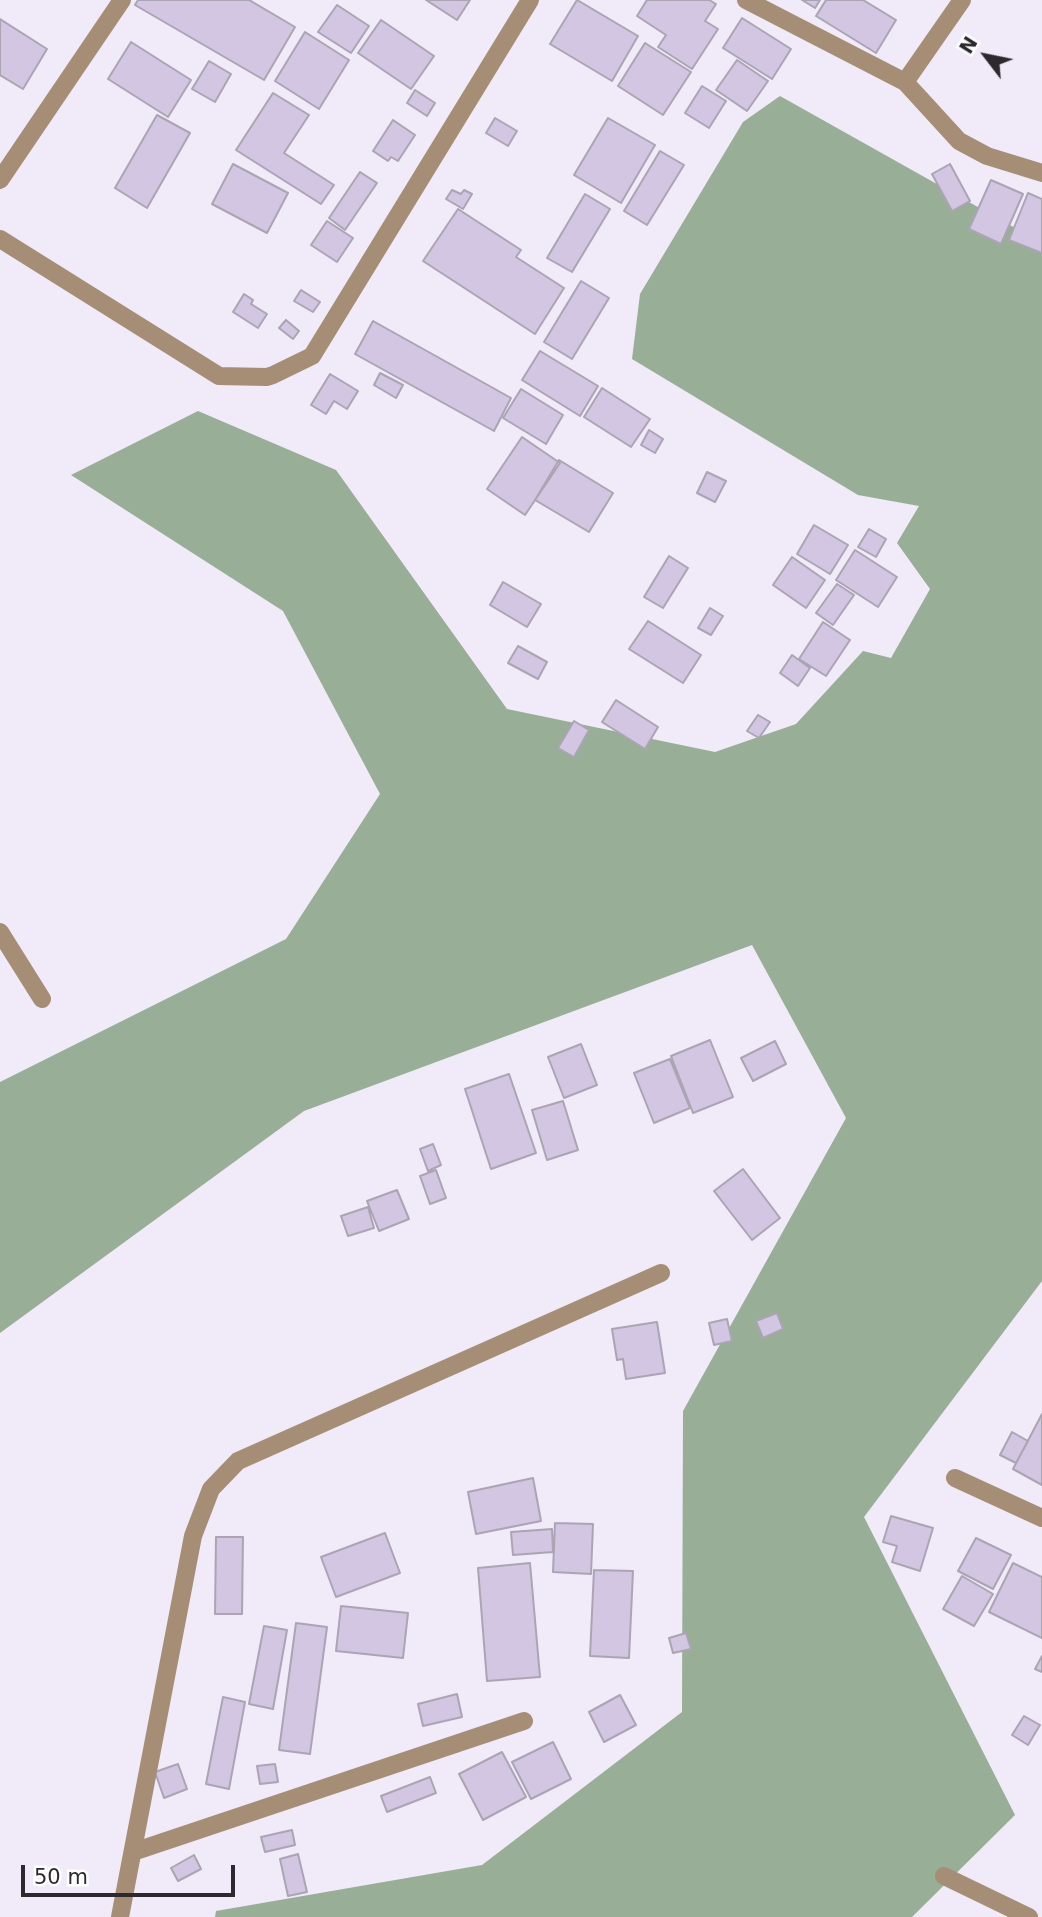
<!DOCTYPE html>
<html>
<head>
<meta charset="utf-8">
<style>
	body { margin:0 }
	#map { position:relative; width:1042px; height:1917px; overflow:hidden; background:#f0eaf9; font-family:"DejaVu Sans",sans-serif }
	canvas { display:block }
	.north { position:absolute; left:951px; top:21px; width:70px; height:70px; -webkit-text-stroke:5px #fff; paint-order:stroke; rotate:302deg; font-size:19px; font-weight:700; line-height:28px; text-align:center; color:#2c2a2f }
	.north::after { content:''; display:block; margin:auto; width:24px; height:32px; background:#2c2a2f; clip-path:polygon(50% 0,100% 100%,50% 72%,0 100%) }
	.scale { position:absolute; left:21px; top:1865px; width:214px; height:32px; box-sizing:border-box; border:4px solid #2c2a2f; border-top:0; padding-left:9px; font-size:21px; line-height:24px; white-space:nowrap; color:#2c2a2f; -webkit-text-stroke:5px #fff; paint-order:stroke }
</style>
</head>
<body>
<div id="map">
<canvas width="1042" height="1917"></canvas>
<div class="north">N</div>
<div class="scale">50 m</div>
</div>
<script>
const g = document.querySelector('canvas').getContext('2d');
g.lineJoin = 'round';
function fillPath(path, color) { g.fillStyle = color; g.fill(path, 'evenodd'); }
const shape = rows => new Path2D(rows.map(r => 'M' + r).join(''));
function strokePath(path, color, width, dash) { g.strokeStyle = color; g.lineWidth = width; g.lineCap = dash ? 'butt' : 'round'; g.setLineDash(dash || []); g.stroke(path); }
fillPath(shape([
	[780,96,1042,243,1042,1281,864,1517,1015,1815,912,1917,215,1917,216,1911,482,1865,682,1712,683,1411,846,1118,752,945,304,1111,0,1333,0,1082,286,939,380,794,283,611,71,475,198,411,336,470,507,709,715,752,796,724,863,651,891,658,930,589,897,543,919,506,858,495,632,359,640,294,743,122]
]), '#98ae97');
const building = shape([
	[138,0,249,0,295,27,264,80,135,5,138,0],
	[426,0,470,0,457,20,426,0],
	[577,0,638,36,612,81,550,44,577,0],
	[647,0,709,0,716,4,705,21,718,29,692,69,658,47,666,35,637,16,647,0],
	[802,0,820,0,815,8,802,0],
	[826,0,863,0,896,20,876,53,816,16,826,0],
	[337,5,369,26,351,53,318,32,337,5],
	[742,18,791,49,772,79,723,48,742,18],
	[0,19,47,49,23,89,0,75,0,19],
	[381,20,434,56,411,89,358,53,381,20],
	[305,32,349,60,319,109,275,81,305,32],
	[131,42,191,80,168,117,108,79,131,42],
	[645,43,691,72,663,115,618,86,645,43],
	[737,60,768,81,747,111,716,90,737,60],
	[209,61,231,74,215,102,192,89,209,61],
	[702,86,726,101,709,128,685,113,702,86],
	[415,90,435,103,427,116,407,103,415,90],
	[273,93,309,115,284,153,334,185,321,204,236,150,273,93],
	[157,115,190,133,147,208,115,188,157,115],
	[495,118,517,131,508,146,486,133,495,118],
	[608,118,655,145,621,203,574,175,608,118],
	[393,120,415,135,398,161,391,157,388,161,373,151,393,120],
	[660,151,684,165,647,225,624,211,660,151],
	[233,164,288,193,267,233,212,204,233,164],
	[950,164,970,201,952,211,932,174,950,164],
	[360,172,377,183,345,230,329,218,360,172],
	[991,180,1023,194,1001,244,969,229,991,180],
	[452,190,461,194,464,190,472,194,463,209,446,199,452,190],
	[1028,193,1042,199,1042,253,1009,240,1028,193],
	[585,194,610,209,572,272,547,258,585,194],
	[458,209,521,250,516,257,564,288,535,334,423,261,458,209],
	[327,221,353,238,337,262,311,245,327,221],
	[581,281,609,298,572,359,544,342,581,281],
	[301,290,320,302,313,312,294,301,301,290],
	[244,294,253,300,251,304,267,314,258,328,233,312,244,294],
	[286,320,299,331,293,339,279,328,286,320],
	[373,321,511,398,494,431,355,354,373,321],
	[540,351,598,386,580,416,522,380,540,351],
	[380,373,403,385,396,398,374,385,380,373],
	[330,374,358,391,347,409,334,401,326,414,311,405,330,374],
	[602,388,650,419,631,447,584,417,602,388],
	[521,389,563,415,546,444,503,418,521,389],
	[649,430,663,439,655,453,641,445,649,430],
	[522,437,560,463,525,515,487,489,522,437],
	[559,460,613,493,589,532,535,500,559,460],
	[707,472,726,481,715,502,697,493,707,472],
	[814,525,848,545,830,574,797,554,814,525],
	[869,529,886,539,876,557,858,547,869,529],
	[855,550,897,577,878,607,836,580,855,550],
	[669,556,688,568,663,608,644,597,669,556],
	[792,557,825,580,806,608,773,585,792,557],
	[503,582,541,604,527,627,490,605,503,582],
	[837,584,854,595,833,625,816,613,837,584],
	[710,608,723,616,711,635,698,628,710,608],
	[648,621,701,655,683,683,629,649,648,621],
	[823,622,850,640,826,676,799,659,823,622],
	[518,646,547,662,538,679,508,663,518,646],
	[792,655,810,668,798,686,780,673,792,655],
	[616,700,658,727,645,749,602,722,616,700],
	[758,715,770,722,759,738,747,731,758,715],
	[574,721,589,730,574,757,558,748,574,721],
	[710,1040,733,1097,693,1113,671,1056,710,1040],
	[775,1041,786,1064,753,1081,741,1058,775,1041],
	[581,1044,597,1085,564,1098,548,1057,581,1044],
	[670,1059,690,1108,654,1123,634,1073,670,1059],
	[509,1074,536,1153,491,1169,465,1089,509,1074],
	[563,1101,578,1150,547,1160,532,1110,563,1101],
	[433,1144,441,1165,428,1171,420,1149,433,1144],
	[743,1169,780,1218,752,1240,714,1191,743,1169],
	[436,1170,446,1198,430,1204,420,1176,436,1170],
	[397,1190,409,1219,379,1231,367,1201,397,1190],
	[368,1207,374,1228,348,1236,341,1216,368,1207],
	[777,1313,783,1329,763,1338,756,1321,777,1313],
	[727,1319,732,1341,714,1345,709,1323,727,1319],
	[657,1322,665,1373,626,1379,623,1359,617,1360,612,1329,657,1322],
	[1042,1414,1042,1485,1013,1469,1042,1414],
	[1012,1432,1028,1441,1016,1463,1000,1455,1012,1432],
	[533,1478,541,1521,476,1534,468,1492,533,1478],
	[891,1516,933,1528,920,1571,892,1562,897,1546,883,1542,891,1516],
	[555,1523,593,1524,591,1574,553,1572,555,1523],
	[552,1529,553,1552,513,1555,511,1532,552,1529],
	[385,1533,400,1573,336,1597,321,1557,385,1533],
	[216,1537,243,1537,242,1614,215,1614,216,1537],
	[976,1538,1011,1555,993,1589,958,1571,976,1538],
	[530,1563,540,1677,487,1681,478,1568,530,1563],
	[1013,1563,1042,1577,1042,1638,989,1612,1013,1563],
	[594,1570,633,1571,629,1658,590,1656,594,1570],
	[962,1576,993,1594,974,1626,943,1609,962,1576],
	[341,1606,408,1613,403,1658,336,1651,341,1606],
	[296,1623,327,1627,310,1754,279,1750,296,1623],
	[264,1626,287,1630,273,1709,249,1704,264,1626],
	[686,1633,691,1649,673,1653,669,1638,686,1633],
	[1042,1656,1042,1672,1035,1669,1042,1656],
	[457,1694,462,1717,423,1726,418,1704,457,1694],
	[620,1695,636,1725,604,1742,589,1712,620,1695],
	[223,1697,245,1702,229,1789,206,1784,223,1697],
	[1024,1716,1040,1725,1028,1745,1012,1735,1024,1716],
	[553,1742,571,1779,531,1799,512,1762,553,1742],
	[502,1752,526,1797,483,1820,459,1774,502,1752],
	[178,1764,187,1789,164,1798,155,1772,178,1764],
	[275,1764,278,1782,260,1784,257,1766,275,1764],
	[430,1777,436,1793,387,1812,381,1796,430,1777],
	[292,1830,295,1845,265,1852,261,1837,292,1830],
	[298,1854,307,1892,288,1896,280,1859,298,1854],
	[194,1855,201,1869,178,1881,171,1868,194,1855]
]);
fillPath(building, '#d2c6e3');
strokePath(building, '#aba5b3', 2);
strokePath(shape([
	[746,0,905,82,959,141,987,156,1042,173],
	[905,82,962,0],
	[0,180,122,0],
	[0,239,219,376,267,377,273,375,312,356,530,0],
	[0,932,42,999],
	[955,1478,1042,1518],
	[133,1852,524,1721],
	[944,1876,1029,1917],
	[120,1917,193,1536,211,1489,238,1461,661,1273]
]), '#a58e75', 18);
</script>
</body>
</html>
